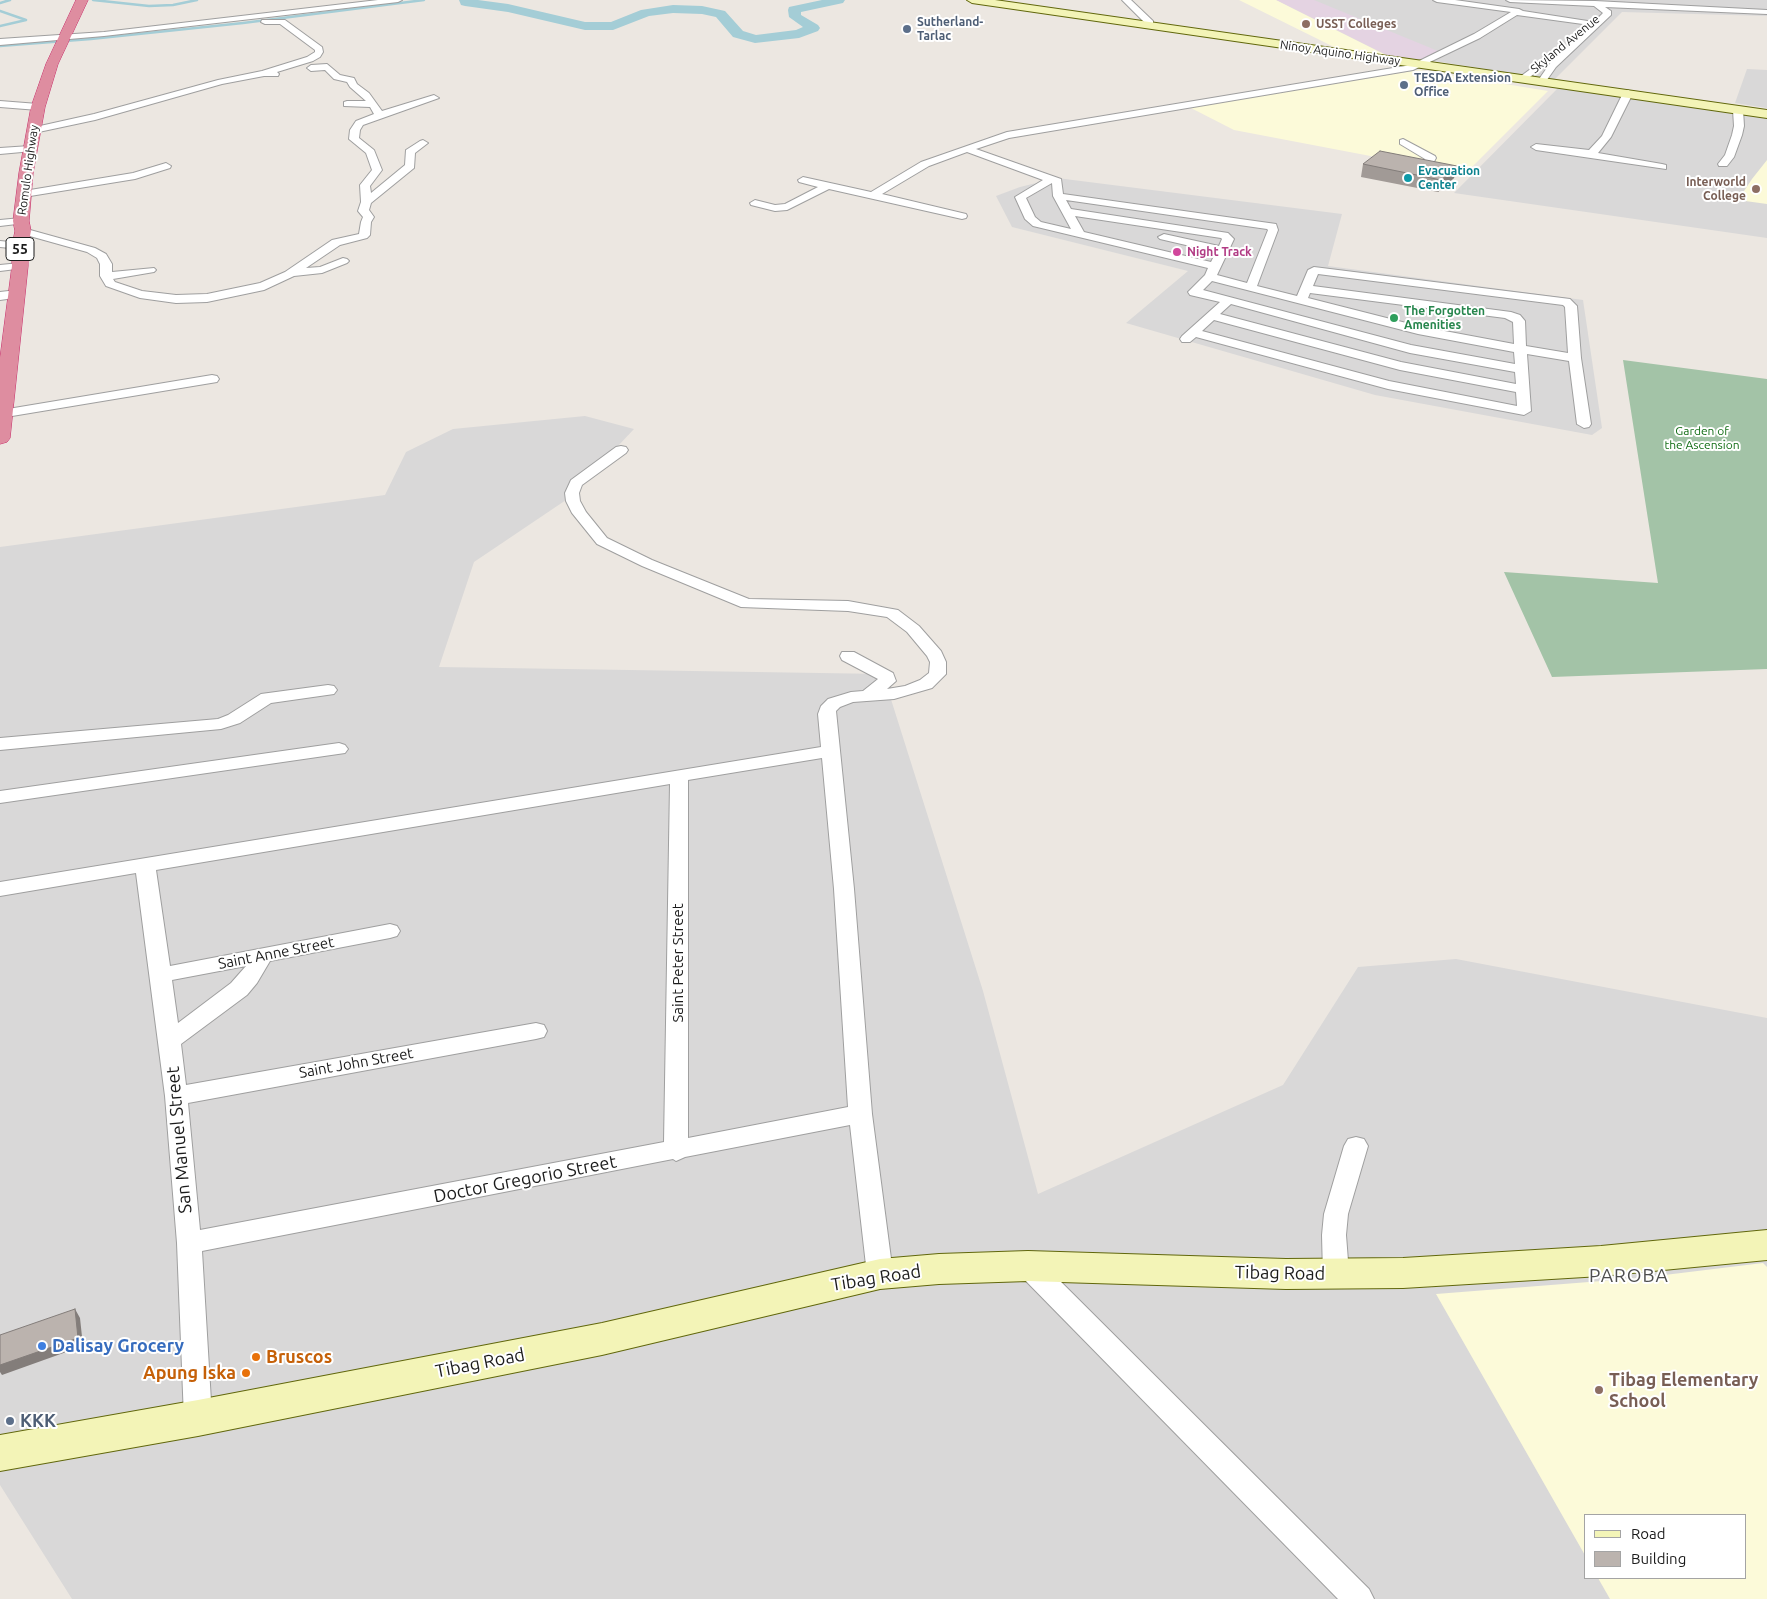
<!DOCTYPE html>
<html>
<head>
<meta charset="utf-8">
<style>
	body { margin:0 }
	#map { position:relative; width:1767px; height:1599px; overflow:hidden; background:#ece7e1; font-family:Ubuntu,sans-serif }
	canvas { display:block }
	.legend { position:absolute; left:1584px; top:1514px; width:162px; height:65px; box-sizing:border-box; background:#fff; border:1px solid #a4a4a4; margin:0; padding:6px 9px; list-style:none; font-size:15px; color:#1b1b1b }
	.legend li { display:flex; align-items:center; gap:10px; height:25px }
	.legend b { width:25px; border:1px solid #a4a4a4 }
</style>
</head>
<body>
<div id="map">
<canvas width="1767" height="1599"></canvas>
<ul class="legend">
<li><b style="height:6px;background:#f3f4b7"></b>Road</li>
<li><b style="height:14px;background:#bbb3ae"></b>Building</li>
</ul>
</div>
<script>
const g = document.querySelector('canvas').getContext('2d');
g.lineJoin = 'round';
function fillPath(path, color) { g.fillStyle = color; g.fill(path, 'evenodd'); }
const shape = rows => new Path2D(rows.map(r => 'M' + r).join(''));
function strokePath(path, color, width, dash) { g.strokeStyle = color; g.lineWidth = width; g.lineCap = dash ? 'butt' : 'round'; g.setLineDash(dash || []); g.stroke(path); }
function write(font, color, halo, rows, align = 'center') {
  g.font = font + ' Ubuntu,sans-serif'; g.lineWidth = 4; g.setLineDash([]); g.textBaseline = 'middle'; g.strokeStyle = halo; g.fillStyle = color; for (const [text, x, y, turn = 0] of rows) {
    g.save(); g.translate(x, y); g.rotate((+turn || 0) * Math.PI / 180); g.textAlign = isNaN(turn) ? turn : align; if (halo) g.strokeText(text, 0, 0); g.fillText(text, 0, 0); g.restore();
  }
}
fillPath(shape([
	[1275,0,1767,0,1767,16,1622,12,1554,80,1372,51],
	[1747,69,1767,70,1767,108,1735,103],
	[1560,86,1767,115,1767,238,1454,193],
	[1057,178,1342,214,1328,266,1583,300,1602,428,1592,435,1375,395,1126,323,1188,271,1012,227,996,196,1020,187],
	[585,416,634,429,569,498,474,562,439,667,883,674,983,991,1038,1194,1283,1085,1358,967,1456,959,1767,1018,1767,1599,1375,1599,1359,1586,1344,1599,72,1599,0,1485,0,547,385,495,406,452,453,429],
	[1586,1515,1746,1515,1746,1578,1586,1578]
]), '#d9d8d8');
fillPath(shape([
	[1276,0,1314,0,1438,51,1421,60,1386,55]
]), '#e4d3e2');
fillPath(shape([
	[1239,0,1276,0,1386,55,1336,48],
	[1419,70,1548,91,1465,174,1234,130,1189,107],
	[1767,160,1767,204,1738,200,1752,179],
	[1763,1263,1767,1267,1767,1599,1610,1599,1598,1578,1746,1578,1746,1515,1586,1515,1586,1557,1436,1294,1640,1278]
]), '#fcfad9');
fillPath(shape([
	[1623,360,1767,379,1767,669,1552,677,1504,572,1658,583]
]), '#a3c3a7');
strokePath(shape([
	[93,0,149,6,173,5,197,0],
	[0,3,10,0],
	[0,11,26,20,0,26],
	[0,46,91,39,243,23,424,0]
]), '#a4cdd6', 2.5);
fillPath(shape([
	[459,0,478,0,508,4,585,22,611,22,641,10,673,5,702,6,725,11,743,31,756,35,796,30,803,27,789,17,788,10,789,7,822,0,845,0,843,3,801,12,801,15,818,25,820,28,818,31,799,38,755,43,733,37,716,17,702,14,673,13,649,16,613,30,585,30,508,12,465,6,461,5,459,0]
]), '#a4cdd6');
const street = shape([
	[378,0,402,0,398,2,104,36,0,45,0,39,104,32,378,0],
	[1122,0,1131,0,1153,21,1153,25,1147,25,1122,0],
	[1433,0,1455,0,1519,9,1523,11,1594,22,1603,13,1594,6,1510,2,1506,0,1595,1,1767,10,1767,14,1605,7,1611,11,1611,15,1556,67,1544,84,1541,85,1537,82,1551,62,1524,81,1518,81,1517,79,1551,54,1558,56,1590,25,1517,15,1480,38,1413,70,1009,138,976,149,1061,179,1063,194,1276,224,1278,230,1257,286,1297,296,1308,270,1314,267,1570,299,1577,306,1581,358,1591,424,1589,427,1584,428,1577,424,1569,361,1527,354,1531,411,1524,415,1388,389,1196,337,1190,342,1182,342,1180,339,1182,336,1220,302,1190,295,1188,292,1205,275,1208,268,1033,226,1025,219,1015,197,1043,180,967,152,929,166,882,194,966,214,967,216,966,218,962,219,829,189,787,210,775,211,751,205,750,203,755,200,775,205,785,204,818,187,799,182,798,180,803,177,871,192,921,162,1007,132,1411,65,1474,34,1511,12,1437,2,1433,0],
	[1052,183,1053,196,1071,229,1041,222,1035,217,1026,198,1052,183],
	[1066,200,1267,229,1268,230,1247,283,1217,275,1234,239,1228,233,1071,209,1066,200],
	[1075,216,1221,238,1222,239,1219,246,1164,234,1158,237,1160,239,1216,252,1211,262,1084,232,1075,216],
	[1318,274,1563,305,1565,307,1568,353,1526,346,1525,321,1520,315,1511,312,1313,286,1318,274],
	[1212,281,1418,334,1514,352,1515,364,1411,345,1203,290,1212,281],
	[1310,293,1505,318,1513,322,1514,344,1418,326,1308,298,1310,293],
	[1231,304,1410,353,1515,372,1516,384,1401,362,1220,314,1231,304],
	[1214,320,1400,370,1516,392,1517,406,1389,381,1202,331,1214,320],
	[262,20,285,20,322,47,323,52,320,57,313,61,277,72,279,74,278,76,264,76,222,84,95,120,34,133,29,130,31,128,94,114,218,80,262,71,307,57,315,52,315,50,280,24,265,24,261,22,262,20],
	[327,64,340,75,354,78,357,84,369,93,382,111,434,95,439,98,363,125,360,130,359,138,374,150,382,170,370,186,371,193,405,165,406,150,420,141,423,140,428,143,415,153,414,168,371,203,369,210,374,217,371,222,370,235,367,238,340,245,306,268,320,267,343,258,347,259,349,261,347,263,322,273,294,276,264,290,207,302,176,303,140,298,106,286,100,276,100,264,97,258,87,252,19,233,18,231,23,228,95,248,106,254,112,264,112,272,154,268,156,270,154,272,113,279,115,282,142,291,176,295,207,294,260,283,285,272,332,240,359,234,361,222,363,217,358,211,361,202,360,185,372,170,366,153,349,139,350,130,356,121,374,114,370,107,344,106,344,102,347,101,366,101,350,87,347,82,334,79,325,70,311,71,307,68,311,65,327,64],
	[1628,90,1633,93,1611,137,1598,153,1662,164,1666,165,1666,169,1536,150,1531,147,1536,144,1589,150,1602,136,1623,93,1628,90],
	[0,101,38,104,43,107,38,110,0,107,0,101],
	[1738,107,1743,110,1744,126,1742,135,1734,157,1727,166,1719,166,1718,164,1725,155,1732,135,1734,126,1733,110,1738,107],
	[1403,139,1435,156,1436,158,1431,167,1423,167,1422,165,1425,159,1400,144,1400,140,1403,139],
	[30,146,33,147,33,151,0,154,0,148,30,146],
	[166,163,171,166,170,168,135,179,24,197,19,194,24,191,133,173,166,163],
	[21,218,26,221,25,223,0,226,0,220,21,218],
	[0,241,20,243,26,246,20,249,0,247,0,241],
	[20,263,26,266,24,268,0,271,0,265,20,263],
	[17,290,21,291,23,294,21,297,0,300,0,292,17,290],
	[212,375,217,376,219,379,217,382,0,418,0,410,2,410,212,375],
	[621,446,626,447,628,450,626,453,582,485,579,493,580,501,586,512,607,538,652,560,749,599,848,601,898,610,919,626,941,651,946,662,946,674,932,688,894,699,853,702,840,707,836,711,854,889,872,1114,893,1274,889,1282,880,1285,871,1282,867,1274,850,1125,685,1157,676,1161,673,1159,202,1251,212,1418,208,1427,198,1431,188,1427,184,1418,177,1243,165,1096,136,873,0,896,0,882,821,747,818,714,821,706,828,699,851,692,863,691,878,679,842,660,840,656,842,652,854,652,893,673,896,681,887,689,905,686,920,680,929,673,930,662,927,656,907,632,887,617,848,611,741,607,642,566,597,544,572,513,566,501,565,493,571,480,616,447,621,446],
	[822,758,834,889,848,1107,688,1138,688,780,822,758],
	[670,784,664,1142,200,1230,188,1103,536,1039,544,1037,547,1031,544,1025,536,1023,186,1085,181,1044,247,995,257,983,270,961,390,938,397,936,400,931,397,926,390,924,170,966,156,870,670,784],
	[246,966,231,983,178,1023,172,980,246,966],
	[328,685,334,686,337,690,334,694,271,703,240,723,221,729,0,750,0,738,218,719,228,715,261,694,328,685],
	[339,743,345,745,348,749,345,753,0,803,0,791,339,743],
	[1356,1137,1364,1139,1368,1146,1348,1214,1346,1235,1349,1274,1345,1282,1336,1285,1327,1282,1323,1274,1322,1235,1324,1214,1344,1146,1348,1139,1356,1137],
	[1028,1255,1037,1258,1369,1589,1374,1599,1338,1599,1019,1274,1015,1266,1019,1258,1028,1255]
]);
const secondary = shape([
	[967,0,995,0,1767,110,1767,118,972,3,967,0],
	[1767,1230,1767,1260,1601,1276,1403,1288,1286,1289,1028,1281,939,1284,880,1289,602,1355,198,1436,0,1471,0,1435,198,1400,602,1323,880,1259,939,1254,1028,1251,1286,1259,1403,1258,1601,1246,1767,1230]
]);
const highway = shape([
	[76,0,88,0,58,64,45,107,33,173,29,221,31,231,28,246,28,266,10,438,7,442,0,444,0,358,12,266,12,246,15,231,13,221,19,173,31,107,46,64,76,0]
]);
strokePath(street, '#9f9f9f', 2);
strokePath(secondary, '#61670c', 2);
strokePath(highway, '#c7306b', 1);
fillPath(street, '#fff');
fillPath(secondary, '#f3f4b7');
fillPath(highway, '#de8da0');
fillPath(shape([
	[1363,164,1457,166,1454,178,1438,192,1361,177]
]), '#a19a96');
fillPath(shape([
	[1457,166,1454,178,1438,192,1441,180],
	[75,1309,80,1318,83,1346,2,1375,0,1372,0,1365]
]), '#837d7a');
const building = shape([
	[1380,151,1457,166,1441,180,1363,164,1380,151],
	[75,1309,78,1338,0,1365,0,1335,75,1309]
]);
fillPath(building, '#bbb3ae');
strokePath(building, '#837d7a', 1);
for (const [x, y, r, color] of [
	[1306,24,5,"#8d6e63"],
	[907,29,5,"#5c6f8a"],
	[1404,85,5,"#5c6f8a"],
	[1408,178,5,"#0f9aa8"],
	[1756,189,5,"#8d6e63"],
	[1177,252,5,"#d1479c"],
	[1394,318,5,"#2e9e5b"],
	[42,1346,5,"#3f7fe0"],
	[256,1357,5,"#e8710a"],
	[246,1373,5,"#e8710a"],
	[1599,1390,5,"#8d6e63"],
	[10,1421,5,"#5c6f8a"]
]) { const dot = new Path2D(); dot.arc(x, y, r, 0, 2 * Math.PI); g.fillStyle = color; g.fill(dot); strokePath(dot, '#fff', 2); }
write('bold 12px', '#4e5e75', '#fff', [
	["Sutherland-",917,22],
	["Tarlac",917,36],
	["TESDA Extension",1414,78],
	["Office",1414,92]
], 'left');
write('bold 12px', '#785e54', '#fff', [
	["USST Colleges",1316,24],
	["Interworld",1746,182,"right"],
	["College",1746,196,"right"]
], 'left');
write('12px', '#1b1b1b', '#fff', [
	["Skyland Avenue",1565,44,-39],
	["Ninoy Aquino Highway",1340,53,8],
	["Romulo Highway",28,170,-82]
]);
write('bold 12px', '#0d838f', '#fff', [
	["Evacuation",1418,171],
	["Center",1418,185]
], 'left');
write('bold 12px', '#b23c85', '#fff', [
	["Night Track",1187,252]
], 'left');
write('bold 12px', '#27864d', '#fff', [
	["The Forgotten",1404,311],
	["Amenities",1404,325]
], 'left');
write('12px', '#136e16', '#fff', [
	["Garden of",1702,431],
	["the Ascension",1702,445]
]);
for (const [x, y, w] of [
	[20,249,28]
]) { const box = new Path2D(); box.roundRect(x - w / 2, y - 11.5, w, 23, 4); g.fillStyle = '#fff'; g.fill(box); strokePath(box, '#1b1b1b', 1); }
write('bold 14px', '#1b1b1b', null, [
	["55",20,249]
]);
write('15px', '#1b1b1b', '#fff', [
	["Saint Anne Street",276,953,-11],
	["Saint Peter Street",678,963,-90],
	["Saint John Street",356,1063,-10]
]);
write('18px', '#1b1b1b', '#fff', [
	["San Manuel Street",179,1140,-95],
	["Doctor Gregorio Street",525,1179,-11],
	["Tibag Road",1280,1273,1],
	["Tibag Road",876,1278,-9],
	["Tibag Road",480,1363,-11]
]);
write('bold 18px', '#366cbe', '#fff', [
	["Dalisay Grocery",52,1346]
], 'left');
write('bold 18px', '#c56008', '#fff', [
	["Bruscos",266,1357],
	["Apung Iska",236,1373,"right"]
], 'left');
write('bold 18px', '#785e54', '#fff', [
	["Tibag Elementary",1609,1380],
	["School",1609,1401]
], 'left');
write('bold 18px', '#4e5e75', '#fff', [
	["KKK",20,1421]
], 'left');
g.letterSpacing = '1px';
write('19px', '#4e4e4e', '#fff', [
	["PAROBA",1629,1276]
]);
g.letterSpacing = '0px';
</script>
</body>
</html>
